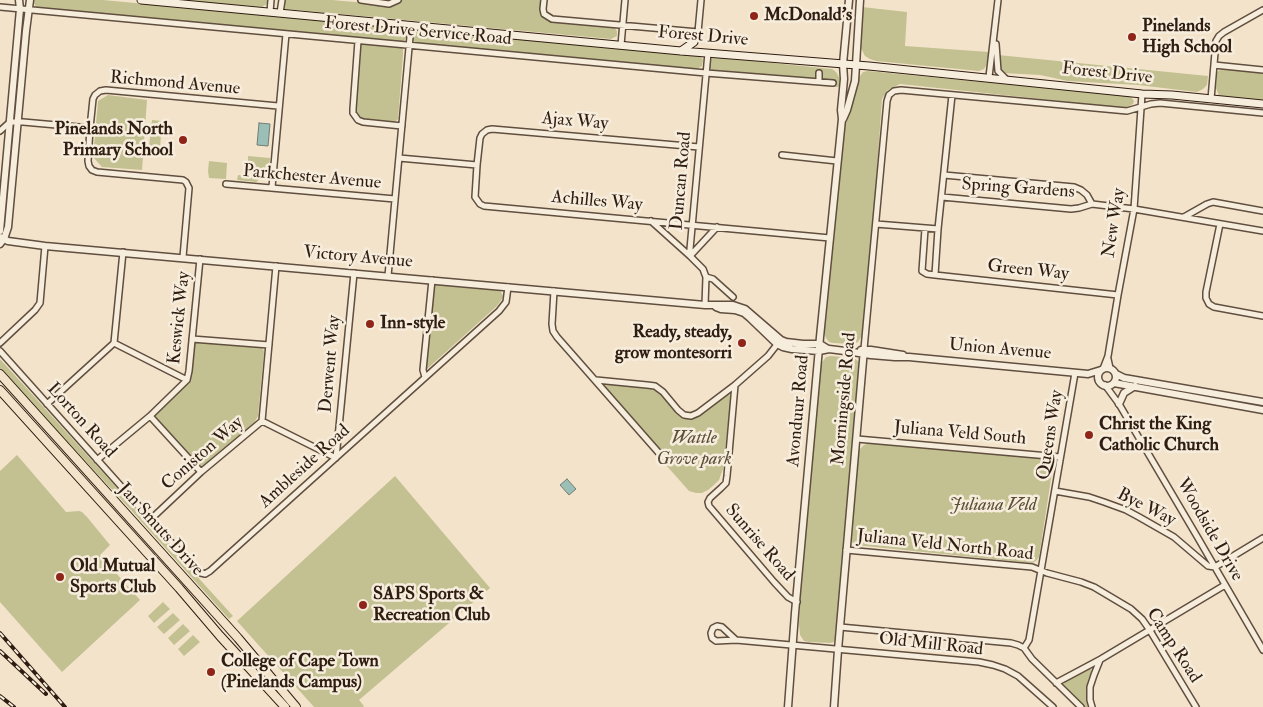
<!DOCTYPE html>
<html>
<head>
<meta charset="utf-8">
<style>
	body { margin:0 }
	canvas { display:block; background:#f3e3ca }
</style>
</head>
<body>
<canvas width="1263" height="707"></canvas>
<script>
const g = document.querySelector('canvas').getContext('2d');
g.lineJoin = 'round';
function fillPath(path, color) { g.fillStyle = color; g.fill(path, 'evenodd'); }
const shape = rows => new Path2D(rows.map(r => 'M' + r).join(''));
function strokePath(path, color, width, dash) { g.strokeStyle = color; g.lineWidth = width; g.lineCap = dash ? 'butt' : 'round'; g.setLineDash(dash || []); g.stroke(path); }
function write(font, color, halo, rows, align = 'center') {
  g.font = font + ' "IM FELL Double Pica",serif'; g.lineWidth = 5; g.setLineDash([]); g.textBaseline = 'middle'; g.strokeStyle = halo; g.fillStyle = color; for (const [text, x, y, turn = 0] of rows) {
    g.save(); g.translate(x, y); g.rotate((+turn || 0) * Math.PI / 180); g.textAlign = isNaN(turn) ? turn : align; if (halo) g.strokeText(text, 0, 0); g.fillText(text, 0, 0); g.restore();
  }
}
fillPath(shape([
	[32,0,103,0,402,28,406,34,406,39,402,42,36,7],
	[179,0,267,0,267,4,262,7],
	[282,0,332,0,388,5,399,0,540,0,540,9,545,17,614,27,617,31,617,36,611,39,285,9,283,7],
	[862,7,907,12,905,46,989,52,986,66,984,69,979,71,876,61,870,59,865,56,861,48,860,39],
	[418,29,700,55,703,60,702,66,697,69,415,43,412,39,412,33],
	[361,43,399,46,403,49,403,55,398,119,394,123,358,119,354,112,359,44],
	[998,55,1208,76,1207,85,1203,89,1197,92,1138,85,1068,81,1040,75,1003,73,998,65],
	[714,57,832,69,836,72,840,79,839,87,820,86,821,80,711,70,709,68,711,59],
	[1223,68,1263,73,1263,100,1219,96,1216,88,1217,72],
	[868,71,1128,96,1131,97,1134,101,1133,104,1126,108,900,84,888,90,882,99,873,225,863,334,858,342,854,344,833,343,829,342,826,338,824,333,836,187,845,126,857,80,863,72],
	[108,95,147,100,142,170,102,167,93,157,98,101],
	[152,120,162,121,160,149,151,148,151,146,149,146],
	[248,156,270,158,268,173,256,182,237,180,238,175,251,176,252,166,248,165],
	[209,161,227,163,226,179,209,178,208,171],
	[439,283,500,290,503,296,502,299,497,306,427,369,425,367,433,286],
	[198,342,259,347,263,349,264,352,258,416,254,423,204,465,202,466,198,465,154,419,154,415,185,384,192,346,195,343],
	[831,356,854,358,859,362,860,367,836,636,834,642,830,643,809,642,804,641,800,635,799,624,800,589,821,364,826,357],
	[0,359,233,616,229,619,130,509,0,369],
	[608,382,648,387,653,389,662,395,673,410,678,414,687,418,728,393,731,397,723,469,719,480,715,484,708,490,702,493,696,493,689,491,627,421,629,416,606,388,605,386],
	[869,443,1047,458,1053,466,1039,557,1036,561,1032,563,855,545,852,542,851,537,858,454,860,449,864,445],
	[17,455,66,512,79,511,82,512,87,517,110,545,100,555,140,600,62,672,0,602,0,471],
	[395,476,490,588,359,700,364,706,363,707,314,707,237,621],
	[163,602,170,609,154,623,148,616],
	[173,613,180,620,164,634,157,627],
	[183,624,190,631,174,645,168,638],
	[193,635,200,642,184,656,178,649],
	[1088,669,1090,669,1092,670,1088,680,1087,688,1087,702,1088,707,1083,707,1064,687,1063,685,1065,682]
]), '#c3c191');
const water = shape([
	[259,123,270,124,268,146,257,145,259,123],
	[567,479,576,489,569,495,560,485,567,479]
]);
fillPath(water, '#9bbeb6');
strokePath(water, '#707e74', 1);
const minor = shape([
	[361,0,389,4,398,0],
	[544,0,543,9,544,14,552,19,698,32,701,0],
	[0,7,706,73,833,83],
	[270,12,271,0],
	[280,13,282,0],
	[358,41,353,109,353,113,358,120,363,122,402,126],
	[996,44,998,71,1006,79],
	[621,45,625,0],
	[1214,65,1263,70],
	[989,77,998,0],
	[819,82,819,73],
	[952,95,938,229,935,275,1118,295],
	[1211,99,1216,41,1219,36,1224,32,1263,10],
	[0,131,10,122,23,122,90,128],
	[782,155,837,161],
	[399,158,477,165,475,197,480,204,484,206,830,238],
	[477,165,480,138,482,134,487,130,492,129,699,147],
	[944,175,1074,187,1081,190,1087,195,1092,204],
	[226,184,395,199],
	[272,187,286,34],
	[942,197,1071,209,1079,208,1092,204,1134,209,1263,231],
	[1184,217,1207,204,1213,202,1263,211],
	[651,221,690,256,717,227],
	[876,224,938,229],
	[1220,224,1206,292,1206,298,1209,304,1214,307,1263,316],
	[925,229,922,271,927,274,935,275],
	[183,257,189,188,186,182,183,180,97,172,92,170,89,166,88,161,90,128,93,99,95,95,100,91,106,90,278,106],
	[388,276,411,26],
	[706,277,713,279,733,297],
	[554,291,552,324,553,331,557,337,658,452],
	[705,305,706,277,703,269,690,256,690,249,708,53],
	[192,339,269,345],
	[0,343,35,310,40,303,45,246],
	[114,343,187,380],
	[864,349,887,101,889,95,894,91,901,90,1127,111,1151,104,1160,103,1263,113],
	[0,351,196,570,201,573,205,574,210,571,499,311,506,302,508,287],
	[1108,359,1110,368],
	[1103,369,1108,356,1118,295,1134,209,1142,94],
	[425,377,423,370,432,280],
	[596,380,647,385,655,386,663,392,678,410,684,415,691,416,698,413,735,385,768,356,779,342],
	[735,385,727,476,726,483,721,488,710,498,708,502,709,506,774,582,788,597,797,602],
	[1105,385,1119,404,1198,538,1263,650],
	[47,404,114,343,123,252],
	[150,416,201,472],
	[262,421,336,458,354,273],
	[857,439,1060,457],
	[97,460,150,416,187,380,189,371,200,259],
	[1055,491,1089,497,1104,502,1126,510,1139,517,1174,537,1208,566,1215,567,1263,538],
	[151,519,201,472,262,421,276,266],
	[846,550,1032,567,1047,573,1081,582,1094,587,1131,609,1142,619,1149,629,1196,707],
	[840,627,1011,643,1018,645,1024,648,1032,659,1081,707],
	[736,640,722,627,717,626,713,628,711,633,712,638,716,641,736,640,979,662,993,665,1005,669,1018,676,1053,707],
	[1024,648,1029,640,1075,373],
	[1056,683,1101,659,1225,585],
	[1092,707,1090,700,1090,687,1094,675,1100,660]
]);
const tertiary = shape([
	[843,119,847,110,855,81,860,0],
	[0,231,20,9,19,0],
	[0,237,8,241,45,246,705,305,733,305,745,309,781,340,786,342,803,344,820,344,828,349],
	[0,244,4,239,8,227,26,31,30,0],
	[716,307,721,309,735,310,744,313,750,318,777,344,783,347,792,349,819,351,829,349,853,352,871,355,895,357,909,357,1088,374,1101,370],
	[861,350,871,350,903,355],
	'1098 377a9 9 0 1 1 18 0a9 9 0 1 1-18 0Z',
	[1116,374,1124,378,1263,402],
	[1114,383,1263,410],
	[1119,404,1124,393,1135,386],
	[788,707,795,613,820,337,842,119,841,110,844,79,843,64,849,0],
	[834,707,838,650,864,349]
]);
const secondary = shape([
	[141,0,681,51,869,66,1142,94,1172,95,1263,104],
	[681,51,694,42,698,32]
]);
const primary = shape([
	[0,374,238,638,296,707],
	[0,390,179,588,220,636,285,707]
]);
strokePath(minor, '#604e3f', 8);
strokePath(tertiary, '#604e3f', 9);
strokePath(secondary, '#2f1d11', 9);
strokePath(primary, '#2f1d11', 10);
strokePath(minor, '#f7eddd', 5);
strokePath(tertiary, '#f7eddd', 6);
strokePath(secondary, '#f7eddd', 7);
strokePath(primary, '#f3e3ca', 8);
const rail = shape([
	[0,633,65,707],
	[0,651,46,694],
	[0,696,14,707]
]);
strokePath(rail, '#2f1d11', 4);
strokePath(rail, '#f7eddd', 2, [5.5]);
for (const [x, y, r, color] of [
	[754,16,5,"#8f2418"],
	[1132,37,5,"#8f2418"],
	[183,140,5,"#8f2418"],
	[370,324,5,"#8f2418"],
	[742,343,5,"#8f2418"],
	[1089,435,5,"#8f2418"],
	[60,577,5,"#8f2418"],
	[363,605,5,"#8f2418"],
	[211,672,5,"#8f2418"]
]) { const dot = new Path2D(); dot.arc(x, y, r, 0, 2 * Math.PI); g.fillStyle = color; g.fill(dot); strokePath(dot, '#f7eddd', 2); }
write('bold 18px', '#2f1d11', '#f7eddd', [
	["McDonald's",764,16],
	["Pinelands",1142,27],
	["High School",1142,48],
	["Pinelands North",173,130,"right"],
	["Primary School",173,151,"right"],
	["Inn-style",380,324],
	["Ready, steady,",732,333,"right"],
	["grow montesorri",732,354,"right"],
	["Christ the King",1099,425],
	["Catholic Church",1099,446],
	["Old Mutual",70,567],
	["Sports Club",70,588],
	["SAPS Sports &",373,595],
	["Recreation Club",373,616],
	["College of Cape Town",221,662],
	["(Pinelands Campus)",221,683]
], 'left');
write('18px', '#2f1d11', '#f7eddd', [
	["Forest Drive Service Road",418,32,5],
	["Forest Drive",703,37,5],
	["Forest Drive",1107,74,6],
	["Richmond Avenue",175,84,5],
	["Ajax Way",575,122,5],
	["Parkchester Avenue",312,178,5],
	["Duncan Road",682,181,-85],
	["Spring Gardens",1018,189,4],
	["Achilles Way",597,202,5],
	["New Way",1115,223,-81],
	["Victory Avenue",358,258,5],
	["Green Way",1028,271,6],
	["Keswick Way",180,318,-84],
	["Union Avenue",1000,350,5],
	["Derwent Way",331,364,-85],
	["Morningside Road",845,399,-85],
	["Avonduur Road",799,411,-85],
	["Lorton Road",81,421,48],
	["Juliana Veld South",960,434,5],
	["Queens Way",1051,435,-81],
	["Coniston Way",203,454,-41],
	["Ambleside Road",305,467,-42],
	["Bye Way",1146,508,27],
	["Jan Smuts Drive",160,530,48],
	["Woodside Drive",1209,530,60],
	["Sunrise Road",759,543,49],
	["Juliana Veld North Road",945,546,6],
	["Old Mill Road",931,645,6],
	["Camp Road",1173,646,57]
]);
write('italic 18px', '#5b4e37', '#f7eddd', [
	["Wattle",694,439],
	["Grove park",694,460],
	["Juliana Veld",993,506]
]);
</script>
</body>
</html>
